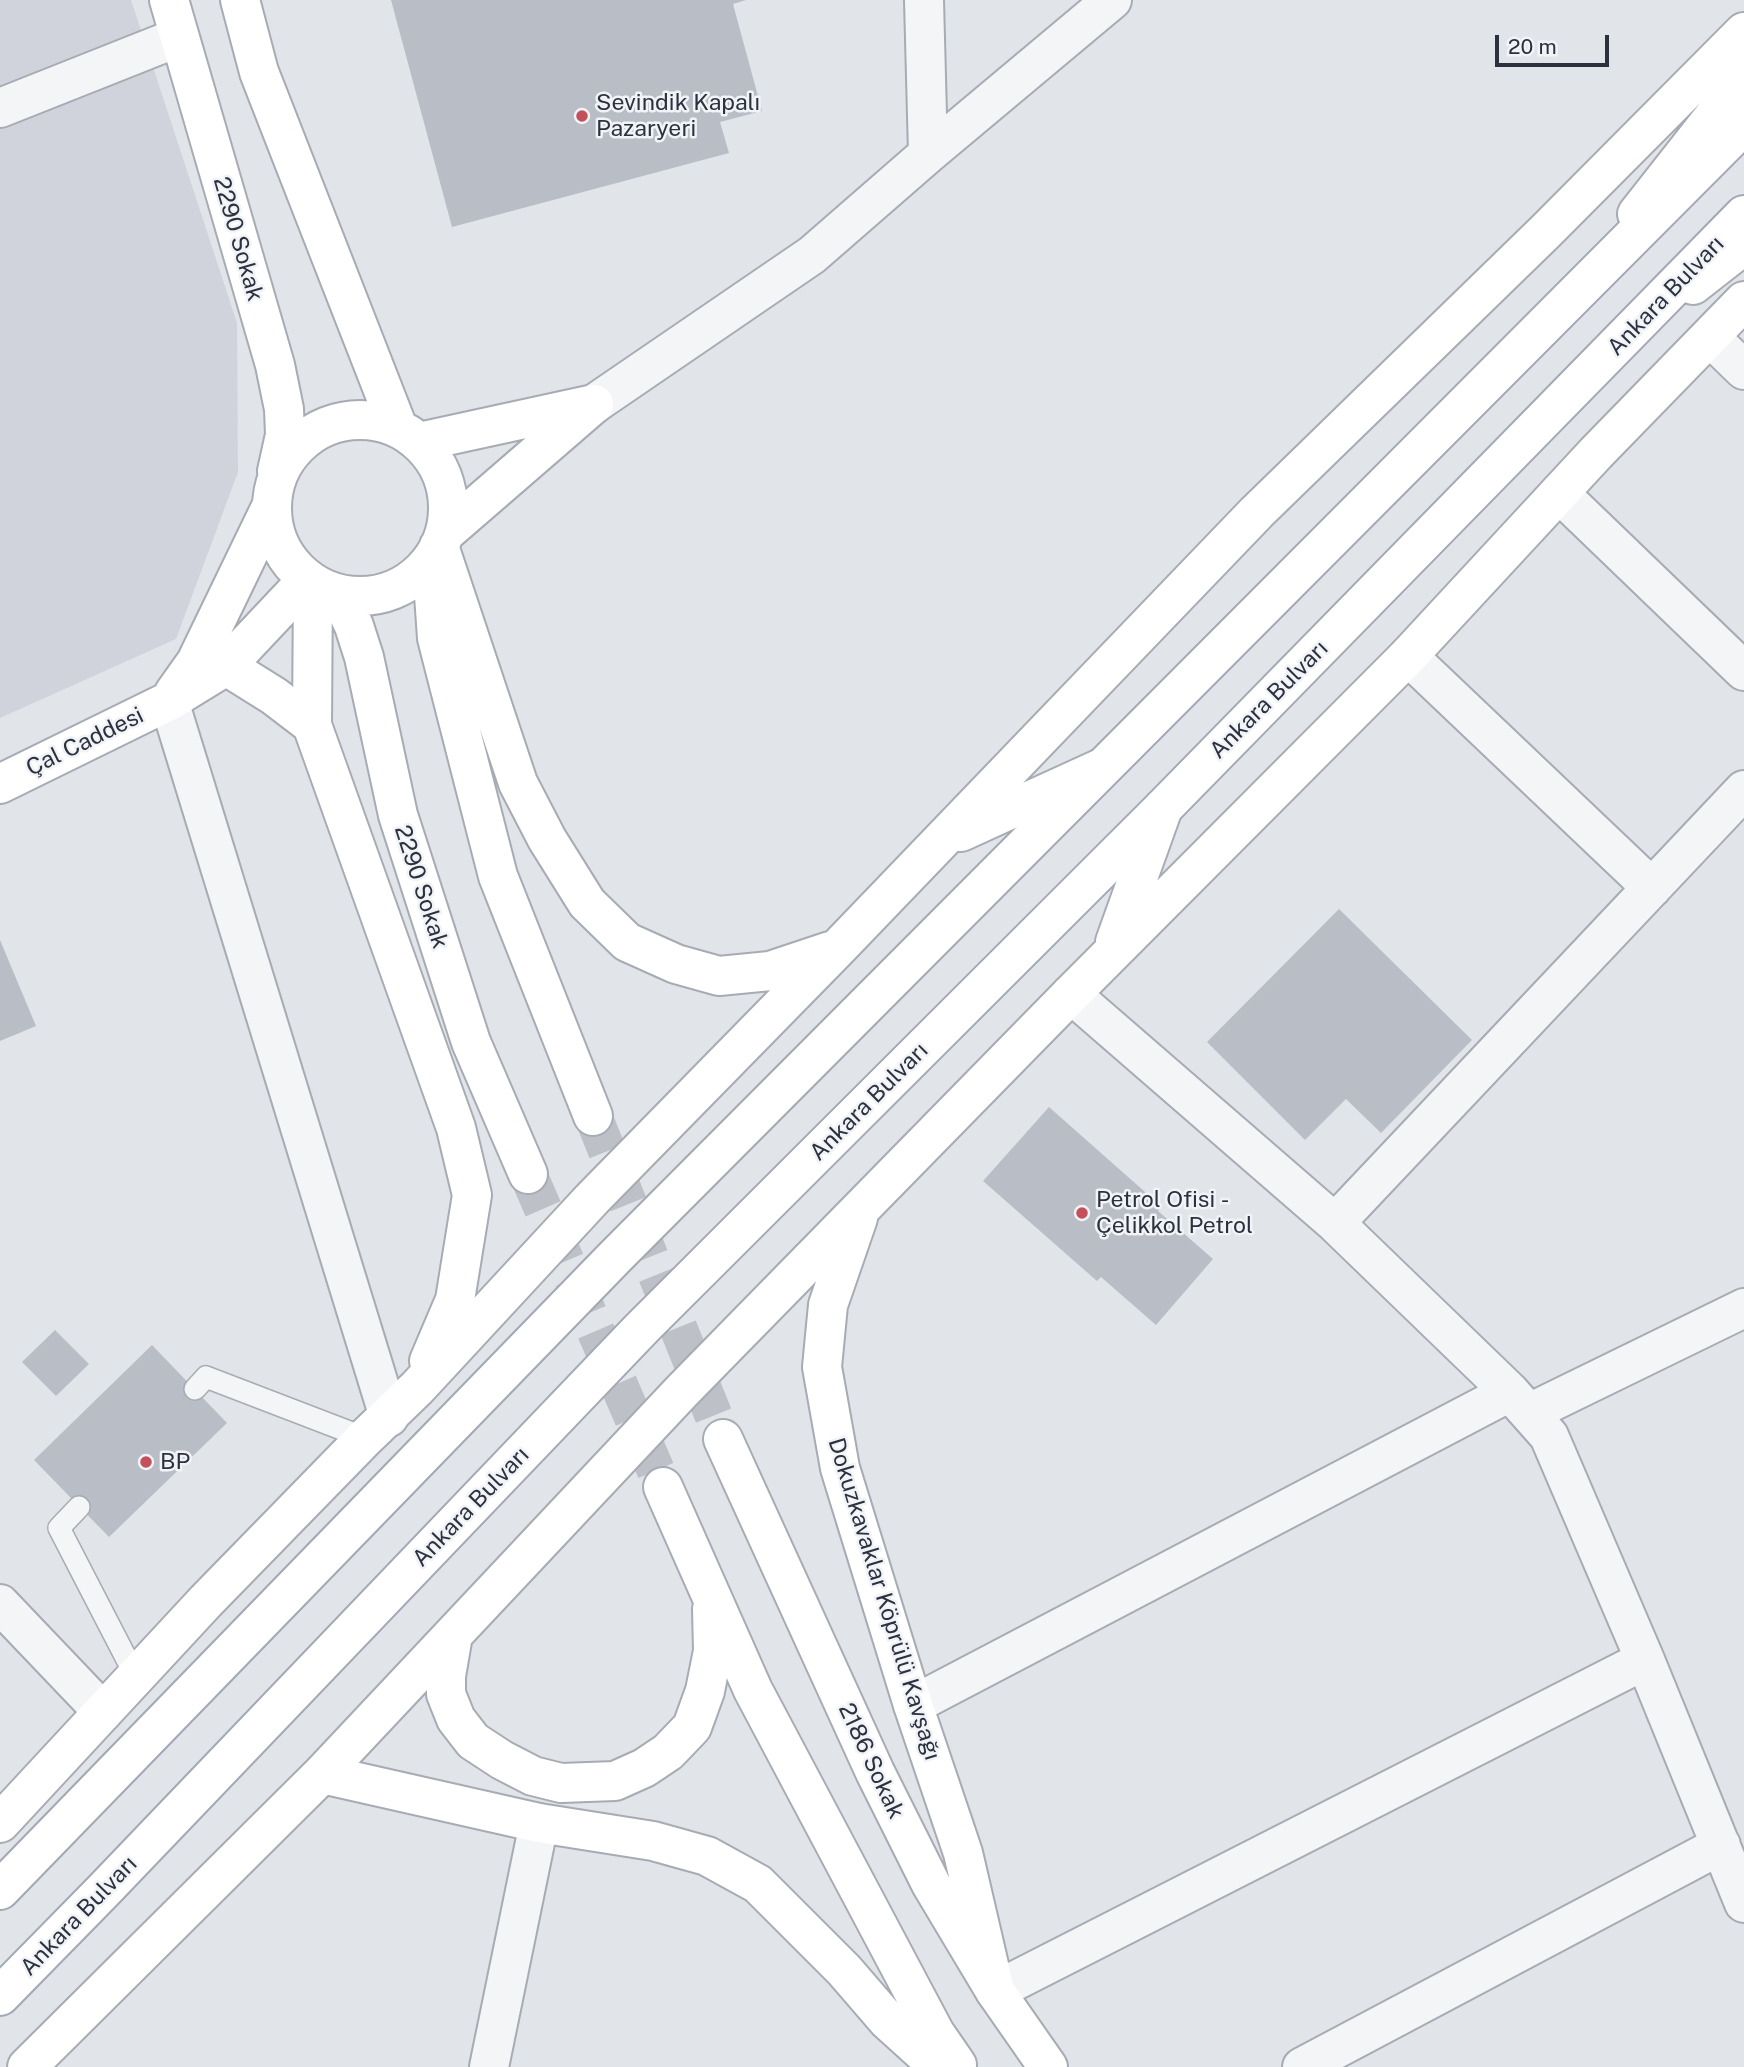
<!DOCTYPE html>
<html>
<head>
<meta charset="utf-8">
<style>
	body { margin:0 }
	#map { position:relative; width:1744px; height:2067px; overflow:hidden; background:#e1e4e9; font-family:"Public Sans",sans-serif }
	canvas { display:block }
	.scale { position:absolute; left:1495px; top:35px; width:114px; height:32px; box-sizing:border-box; border:4px solid #2b313f; border-top:0; padding-left:9px; font-size:21px; line-height:24px; white-space:nowrap; color:#2b313f; -webkit-text-stroke:5px #f1f3f6; paint-order:stroke }
</style>
</head>
<body>
<div id="map">
<canvas width="1744" height="2067"></canvas>
<div class="scale">20 m</div>
</div>
<script>
const g = document.querySelector('canvas').getContext('2d');
g.lineJoin = 'round';
function fillPath(path, color) { g.fillStyle = color; g.fill(path, 'evenodd'); }
const shape = rows => new Path2D(rows.map(r => 'M' + r).join(''));
function strokePath(path, color, width, dash) { g.strokeStyle = color; g.lineWidth = width; g.lineCap = dash ? 'butt' : 'round'; g.setLineDash(dash || []); g.stroke(path); }
function write(font, color, halo, rows, align = 'center') {
  g.font = font + ' "Public Sans",sans-serif'; g.lineWidth = 5; g.setLineDash([]); g.textBaseline = 'middle'; g.strokeStyle = halo; g.fillStyle = color; for (const [text, x, y, turn = 0] of rows) {
    g.save(); g.translate(x, y); g.rotate((+turn || 0) * Math.PI / 180); g.textAlign = isNaN(turn) ? turn : align; if (halo) g.strokeText(text, 0, 0); g.fillText(text, 0, 0); g.restore();
  }
}
fillPath(shape([
	[0,0,131,0,237,323,238,472,176,639,0,718]
]), '#d0d3db');
fillPath(shape([
	[391,0,746,0,733,4,762,111,720,122,729,153,452,227],
	[1339,909,1472,1040,1381,1133,1346,1099,1305,1140,1207,1042],
	[0,940,36,1026,0,1041],
	[1049,1107,1162,1207,1158,1211,1213,1259,1156,1325,1101,1277,1097,1281,983,1181],
	[55,1330,89,1364,56,1396,22,1362],
	[152,1345,227,1423,109,1537,34,1460]
]), '#b9bdc5');
strokePath(shape([
	[593,1116,723,1439],
	[528,1174,663,1487]
]), '#bdc0c7', 38, [38, 19]);
const lane = shape([
	[195,1389,206,1377,365,1438],
	[79,1507,59,1528,136,1677]
]);
const street = shape([
	[924,0,928,154],
	[0,108,179,37],
	[1710,337,1744,370],
	[594,404,812,255,928,154,1112,0],
	[1559,493,1744,671],
	[1408,656,1652,888],
	[169,701,389,1417],
	[1071,994,1335,1223,1510,1392,1549,1436,1645,1660,1744,1903],
	[1335,1223,1744,790],
	[1529,1413,1744,1308],
	[0,1604,103,1712],
	[913,1705,1510,1392],
	[995,1991,1645,1660],
	[489,2067,539,1823],
	[1302,2067,1721,1845]
]);
const secondary = shape([
	[169,0,275,365,284,409,285,435,277,471],
	[240,0,259,72,398,428],
	[1637,214,1744,78],
	[1693,285,1744,245],
	'272 508a88 88 0 1 1 176 0a88 88 0 1 1-176 0Z',
	[419,442,589,405],
	[445,533,594,404],
	[439,546,518,783,547,839,587,903,627,942,676,964,719,976,770,971,830,951],
	[436,567,434,595,437,638,498,876,593,1116],
	[339,594,354,626,364,657,398,815,471,1042,528,1174],
	[226,666,274,696,312,725,456,1128,472,1195,455,1300,429,1361],
	[174,693,196,662,270,509],
	[312,725,313,583],
	[0,784,169,701,226,666,308,579],
	[961,832,1099,769],
	[1115,942,1163,808],
	[858,1218,828,1305,822,1367,840,1468,913,1705,963,1853,995,1991],
	[723,1439,875,1772,931,1884,995,1991,1048,2067],
	[663,1487,753,1690,935,2033,957,2065],
	[453,1635,446,1676,446,1694,456,1719,473,1741,502,1760,533,1776,561,1783,615,1781,644,1768,668,1752,692,1727,705,1691,713,1651,712,1609],
	[322,1774,539,1823,653,1841,707,1856,758,1884,844,1970,888,2021,939,2067],
	[0,1823,206,1601,365,1438,417,1388,592,1199,838,948,1257,512,1546,231,1744,32],
	[27,2067,322,1774,682,1391,1071,994,1408,656,1596,453,1744,301]
]);
const primary = shape([
	[0,1890,615,1257,1744,125],
	[0,1996,103,1891,642,1328,1163,808,1744,215]
]);
strokePath(lane, '#a7abb3', 24);
strokePath(street, '#a7abb3', 42);
strokePath(secondary, '#a7abb3', 42);
strokePath(primary, '#a2a8b4', 42);
strokePath(lane, '#f4f5f7', 21);
strokePath(street, '#f4f5f7', 38);
strokePath(secondary, '#fff', 38);
strokePath(primary, '#fff', 38);
for (const [x, y, r, color] of [
	[582,116,7,"#c4505c"],
	[1082,1213,7,"#c4505c"],
	[146,1462,7,"#c4505c"]
]) { const dot = new Path2D(); dot.arc(x, y, r, 0, 2 * Math.PI); g.fillStyle = color; g.fill(dot); strokePath(dot, '#f1f3f6', 2.5); }
write('23px', '#2b313f', '#f1f3f6', [
	["Sevindik Kapalı",596,103],
	["Pazaryeri",596,129],
	["Petrol Ofisi -",1096,1200],
	["Çelikkol Petrol",1096,1226],
	["BP",160,1462]
], 'left');
write('23px', '#2b313f', '#f1f3f6', [
	["2290 Sokak",238,239,74],
	["Ankara Bulvarı",1666,296,-46],
	["Ankara Bulvarı",1269,700,-45],
	["Çal Caddesi",85,742,-26],
	["2290 Sokak",421,887,72],
	["Ankara Bulvarı",869,1102,-45],
	["Ankara Bulvarı",471,1507,-46],
	["Dokuzkavaklar Köprülü Kavşağı",884,1599,73],
	["2186 Sokak",871,1761,65],
	["Ankara Bulvarı",79,1916,-46]
]);
</script>
</body>
</html>
